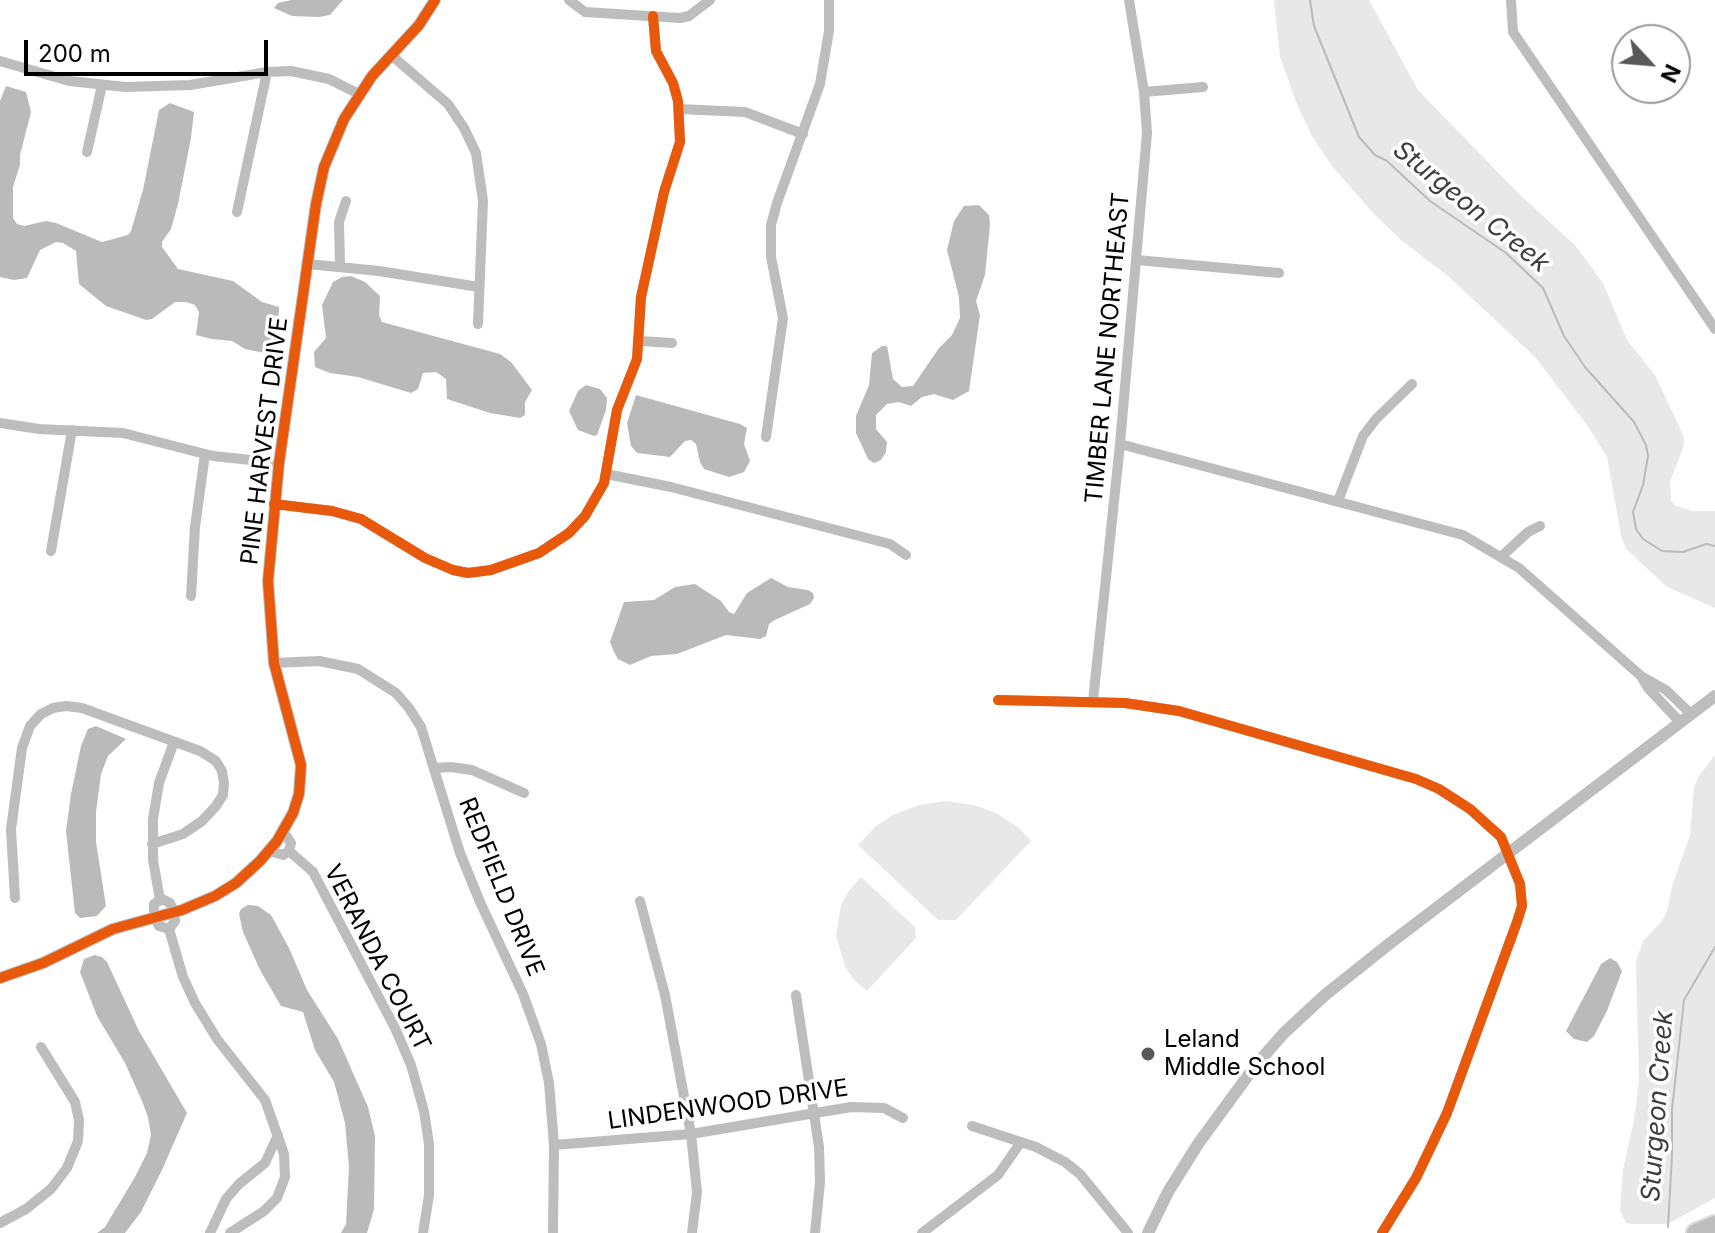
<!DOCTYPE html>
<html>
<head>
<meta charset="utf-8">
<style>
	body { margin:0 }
	#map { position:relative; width:1715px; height:1233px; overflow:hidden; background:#fff; font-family:Inter,sans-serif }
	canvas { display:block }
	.north { position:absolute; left:1611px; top:24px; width:80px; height:80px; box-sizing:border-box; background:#fff; border:2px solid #999; border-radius:50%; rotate:116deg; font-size:22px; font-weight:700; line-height:32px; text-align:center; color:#000 }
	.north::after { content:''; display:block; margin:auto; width:28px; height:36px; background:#595959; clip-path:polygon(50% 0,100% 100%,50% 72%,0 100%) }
	.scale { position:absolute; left:24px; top:40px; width:244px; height:36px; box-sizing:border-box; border:4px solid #000; border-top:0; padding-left:10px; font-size:24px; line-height:28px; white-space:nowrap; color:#000; -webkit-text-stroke:6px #fff; paint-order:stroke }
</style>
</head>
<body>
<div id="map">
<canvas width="1715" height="1233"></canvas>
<div class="north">N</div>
<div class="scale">200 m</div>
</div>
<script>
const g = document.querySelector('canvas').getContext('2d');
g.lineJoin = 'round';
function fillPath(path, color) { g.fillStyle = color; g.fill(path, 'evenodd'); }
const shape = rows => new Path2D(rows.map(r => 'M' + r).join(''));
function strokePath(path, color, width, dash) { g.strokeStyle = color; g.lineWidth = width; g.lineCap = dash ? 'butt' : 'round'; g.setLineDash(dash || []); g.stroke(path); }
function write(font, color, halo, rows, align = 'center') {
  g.font = font + ' Inter,sans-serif'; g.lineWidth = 7; g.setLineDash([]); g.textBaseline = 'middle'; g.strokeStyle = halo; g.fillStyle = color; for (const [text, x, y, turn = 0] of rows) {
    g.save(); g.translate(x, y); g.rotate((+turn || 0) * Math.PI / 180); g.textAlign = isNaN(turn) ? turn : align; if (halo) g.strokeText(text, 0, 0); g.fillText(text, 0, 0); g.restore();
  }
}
fillPath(shape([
	[1274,0,1369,0,1418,90,1519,194,1575,245,1603,283,1627,340,1655,375,1684,437,1684,445,1670,482,1671,501,1676,506,1693,511,1715,511,1715,608,1667,587,1626,549,1621,536,1607,457,1587,425,1535,357,1448,276,1402,241,1373,213,1332,166,1312,136,1298,107,1280,57],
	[1715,755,1715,1198,1668,1224,1631,1224,1626,1223,1620,1211,1623,1169,1634,1120,1639,1081,1636,961,1643,941,1662,921,1667,911,1672,886,1690,835,1694,787,1698,777],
	[946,801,974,805,996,813,1018,827,1031,841,956,920,938,920,858,845,875,827,893,815,919,805],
	[861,877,915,927,916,938,867,991,854,980,845,966,836,936,841,905,848,892]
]), '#e8e8e8');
fillPath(shape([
	[291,0,343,0,330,15,319,17,292,16,274,8,278,3],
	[6,86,26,92,31,112,20,155,20,165,13,187,13,218,17,224,24,226,46,221,56,223,102,242,128,235,131,231,143,190,159,110,170,103,194,112,191,138,178,204,171,229,162,242,162,247,178,269,233,281,262,302,279,307,278,332,269,354,245,349,232,341,212,339,196,335,199,312,195,305,186,302,175,302,152,319,146,320,106,306,79,284,76,251,63,243,56,242,40,250,27,278,14,280,0,277,0,101],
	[979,205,989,215,990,225,985,275,976,301,980,315,969,391,953,400,934,394,922,397,911,406,899,402,887,404,876,415,876,429,887,442,886,452,881,460,874,463,868,459,856,433,856,416,869,385,872,353,882,346,887,346,893,379,902,387,913,386,939,348,952,335,960,318,959,297,947,250,954,221,964,206],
	[351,276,365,282,380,296,379,315,382,322,500,354,511,362,532,390,525,402,525,415,520,418,490,413,447,399,446,379,436,372,423,373,418,389,411,393,358,377,330,373,315,367,314,352,326,338,322,305,333,282,342,277],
	[586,385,600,389,607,398,606,410,597,435,594,436,578,430,569,411,578,391],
	[636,395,740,424,747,428,744,444,750,461,744,472,729,477,704,469,700,462,696,444,691,440,685,441,670,457,637,453,631,446,627,423],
	[771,578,788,587,808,590,813,593,814,598,810,604,775,620,769,624,766,636,760,639,726,635,677,654,651,656,630,665,618,659,614,652,610,642,624,602,654,600,675,587,695,584,721,601,729,612,734,614,747,593],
	[96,726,126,739,108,756,101,774,96,812,96,842,106,906,97,916,80,918,75,913,66,831,71,794,81,746,88,729],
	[248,905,258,906,271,915,289,948,307,990,338,1039,368,1107,375,1136,374,1209,367,1233,341,1233,346,1224,349,1167,345,1123,334,1082,315,1050,303,1012,281,1006,260,970,243,932,239,914,241,909],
	[95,955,102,957,107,962,139,1031,187,1113,162,1170,141,1212,125,1233,97,1233,105,1227,135,1177,147,1153,151,1135,148,1117,142,1101,125,1063,97,1016,80,972,84,959],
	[1610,958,1617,962,1622,971,1607,1011,1594,1036,1587,1042,1574,1039,1566,1031,1601,964]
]), '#bababa');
strokePath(shape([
	[1310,0,1314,26,1359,137,1375,155,1387,161,1430,201,1506,253,1543,288,1564,336,1585,367,1634,422,1646,445,1648,456,1643,485,1633,512,1636,529,1643,539,1662,551,1683,552,1706,544,1715,546],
	[1668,1227,1672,1156,1672,1110,1684,1000,1715,947]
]), '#bababa', 2);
const motorway = shape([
	[1696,1233,1715,1225]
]);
strokePath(motorway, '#dbdbdb', 22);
strokePath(shape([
	[569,0,585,12,680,18,689,16,710,0],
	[1511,0,1513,32,1715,329],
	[391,55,448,104,464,128,476,153,483,201,478,324],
	[0,61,69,81,126,87,190,85,267,72,291,71,329,79,359,94],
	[1144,92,1203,87],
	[679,109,745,112,803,134],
	[87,152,102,85],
	[237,212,267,72],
	[1137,260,1279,273],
	[308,264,379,271,479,287],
	[340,266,339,222,346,201],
	[640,341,672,343],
	[0,423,39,429,123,433,213,456,279,463],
	[766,437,783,318,771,257,771,225,777,203,820,84,829,31,829,0],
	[1120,444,1463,535,1519,568,1641,676,1666,690,1691,714],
	[606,474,671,487,890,544,906,555],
	[1338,501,1363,436,1376,419,1412,384],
	[274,504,332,511,361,519,425,558,453,570,468,573,491,570,539,553,569,533,585,516,604,483,617,410,637,359,641,297,664,192,680,142,678,101,673,83,656,51,653,16],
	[51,551,72,430],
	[1502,556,1528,532,1540,526],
	[191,596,195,527,205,454],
	[274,663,319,661,358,669,396,693,409,708,421,727,460,853,480,902,523,994,541,1044,549,1083,554,1145,553,1233],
	[1641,676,1648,688,1680,722],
	[998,700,1125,703,1179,711,1416,779,1439,789,1470,809,1501,837,1520,884,1522,906,1517,922,1447,1113,1416,1178,1382,1233],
	[1093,701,1120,444,1147,133,1144,92,1129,0],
	[434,768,451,767,472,770,524,793],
	[283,831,291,843,289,851],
	[270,851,283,855,289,851],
	[289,851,313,872,395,1028,411,1065,424,1111,429,1144,429,1195,423,1233],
	[15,898,11,829,22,748,30,726,41,714,53,708,66,706,82,708,200,751,216,761,222,771,224,783,223,795,216,806,202,821,183,834,152,844],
	[162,899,170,903,174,912,175,921,169,929,159,926,154,917,154,904,162,899],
	[160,900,153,860,153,819,159,783,174,742],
	[640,901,665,995,691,1134,697,1192,692,1233],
	[169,929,183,977,195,1003,217,1039,265,1100,284,1154,285,1177,277,1198,264,1211,230,1233],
	[796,995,819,1147,820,1182,815,1233],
	[972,1126,1036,1147,1065,1162,1080,1174,1128,1233],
	[554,1145,691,1134,851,1107,884,1108,903,1118],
	[0,1223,26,1209,51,1189,67,1168,78,1141,79,1120,75,1102,41,1047],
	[210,1233,226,1199,239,1184,265,1163,278,1135],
	[922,1233,998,1175,1021,1142]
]), '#bdbdbd', 10);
strokePath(shape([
	[0,978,43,963,113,929,182,910,215,896,236,883,260,861,277,841,293,813,299,794,301,765,274,663,268,581,279,463,316,204,324,167,344,119,372,76,419,25,435,0],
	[1148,1233,1168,1192,1198,1144,1255,1066,1284,1033,1325,995,1389,944,1715,696]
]), '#bdbdbd', 12);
strokePath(motorway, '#bdbdbd', 18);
strokePath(shape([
	[274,504,332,511,361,519,425,558,453,570,468,573,491,570,539,553,569,533,585,516,604,483,617,410,637,359,641,297,664,192,680,142,678,101,673,83,656,51,653,16],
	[998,700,1125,703,1179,711,1416,779,1439,789,1470,809,1501,837,1520,884,1522,906,1517,922,1447,1113,1416,1178,1382,1233],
	[0,978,43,963,113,929,182,910,215,896,236,883,260,861,277,841,293,813,299,794,301,765,274,663,268,581,279,463,316,204,324,167,344,119,372,76,419,25,435,0]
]), '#e8590c', 10);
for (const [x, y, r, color] of [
	[1148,1054,8,"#595959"]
]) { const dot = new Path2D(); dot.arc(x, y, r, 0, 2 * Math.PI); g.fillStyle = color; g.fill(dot); strokePath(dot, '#fff', 3); }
write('24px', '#000', '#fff', [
	["TIMBER LANE NORTHEAST",1108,348,-85],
	["PINE HARVEST DRIVE",265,441,-83],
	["REDFIELD DRIVE",501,887,68],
	["VERANDA COURT",377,958,63],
	["LINDENWOOD DRIVE",728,1105,-8]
]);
write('24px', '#000', '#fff', [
	["Leland",1164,1040],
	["Middle School",1164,1068]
], 'left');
write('italic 26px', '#3d3d3d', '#fff', [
	["Sturgeon Creek",1471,207,39],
	["Sturgeon Creek",1658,1106,-86]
]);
</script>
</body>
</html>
